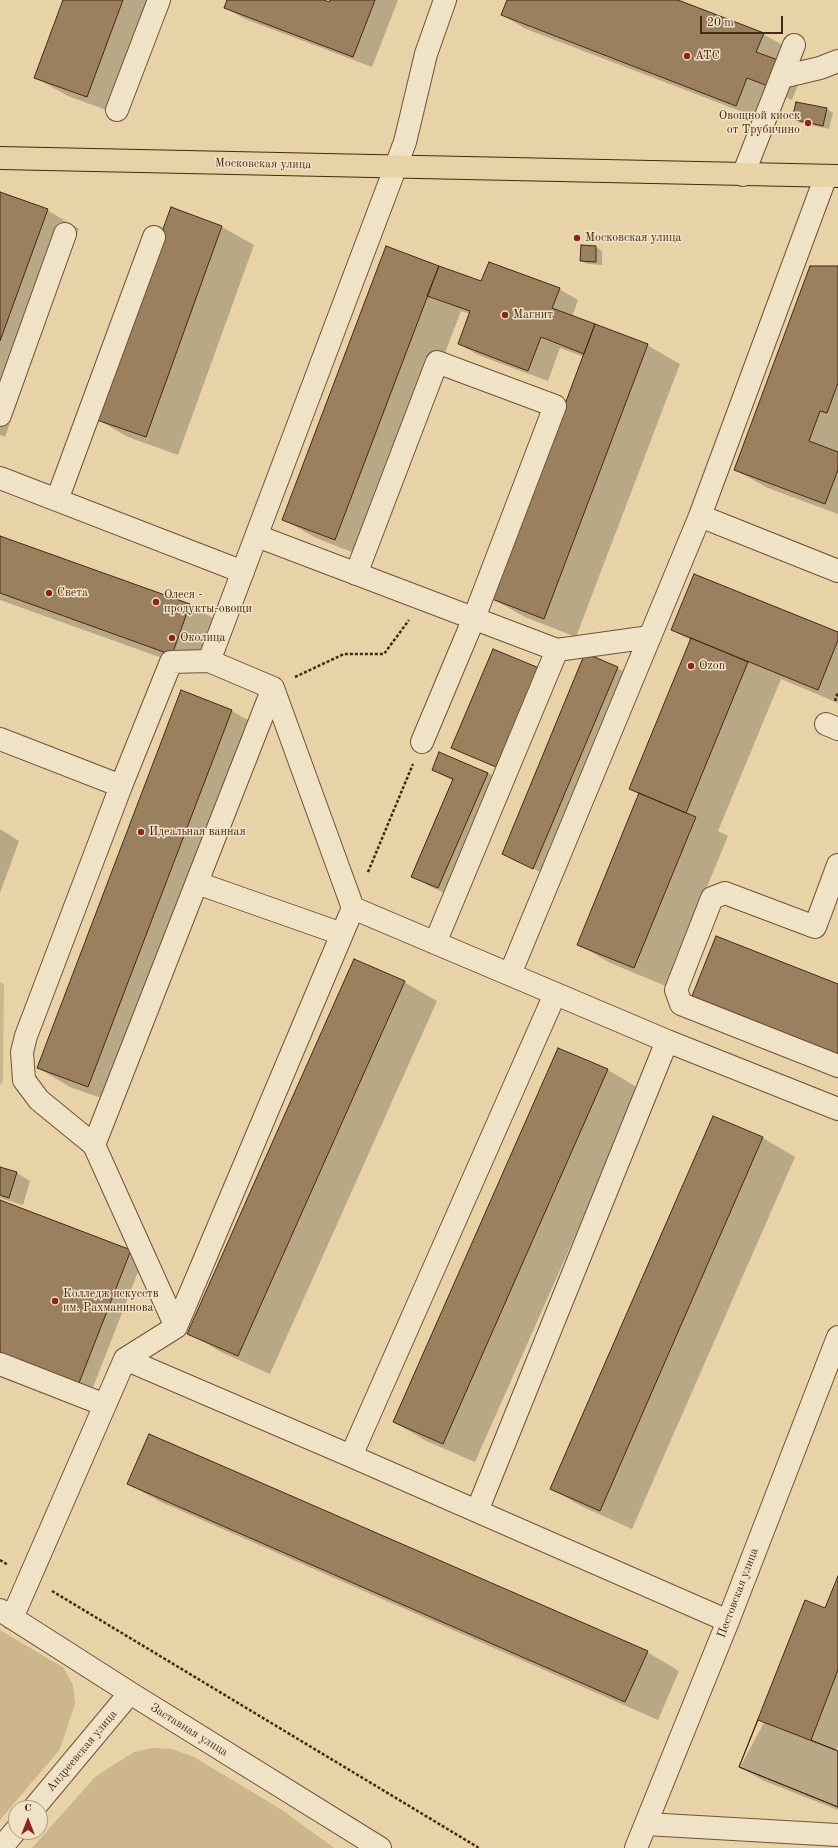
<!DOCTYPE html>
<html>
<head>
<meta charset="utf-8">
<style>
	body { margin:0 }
	#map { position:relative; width:838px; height:1848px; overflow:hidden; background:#e8d2a7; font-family:"Old Standard TT",serif }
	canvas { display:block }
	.north { position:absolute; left:8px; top:1800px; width:40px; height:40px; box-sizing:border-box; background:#f0e2c6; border:1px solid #ac987e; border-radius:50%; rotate:0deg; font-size:11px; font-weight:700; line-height:16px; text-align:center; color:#472813 }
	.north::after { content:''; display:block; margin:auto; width:14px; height:18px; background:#8f2418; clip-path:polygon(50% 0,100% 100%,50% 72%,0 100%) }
	.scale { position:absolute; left:700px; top:16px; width:83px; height:18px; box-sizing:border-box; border:2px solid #472813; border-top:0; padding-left:5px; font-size:12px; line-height:14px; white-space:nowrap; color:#472813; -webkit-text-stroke:3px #f0e2c6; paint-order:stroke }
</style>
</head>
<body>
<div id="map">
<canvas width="838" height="1848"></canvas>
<div class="north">С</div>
<div class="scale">20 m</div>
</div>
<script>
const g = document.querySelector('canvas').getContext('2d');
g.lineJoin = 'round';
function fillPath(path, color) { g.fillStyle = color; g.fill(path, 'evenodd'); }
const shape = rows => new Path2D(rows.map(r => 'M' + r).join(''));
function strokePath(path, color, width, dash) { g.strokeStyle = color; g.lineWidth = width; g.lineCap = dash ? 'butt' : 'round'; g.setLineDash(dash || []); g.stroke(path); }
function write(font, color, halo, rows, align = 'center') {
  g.font = font + ' "Old Standard TT",serif'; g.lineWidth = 3; g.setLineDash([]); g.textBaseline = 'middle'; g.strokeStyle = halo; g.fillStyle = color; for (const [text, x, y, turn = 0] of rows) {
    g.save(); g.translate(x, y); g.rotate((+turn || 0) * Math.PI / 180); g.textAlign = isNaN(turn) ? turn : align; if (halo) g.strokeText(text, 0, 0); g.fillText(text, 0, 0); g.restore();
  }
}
fillPath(shape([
	[0,982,4,984,3,1082,0,1085],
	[0,1630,64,1668,73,1685,75,1704,60,1749,0,1820],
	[152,1748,172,1749,194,1757,282,1810,334,1848,32,1848,95,1777,134,1752]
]), '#cdb58e');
fillPath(shape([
	[64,0,161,0,120,115,68,96,36,78],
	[229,0,321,0,330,3,331,0,398,0,372,67,245,19,226,8],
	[508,0,675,0,763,34,788,48,802,75,792,100,772,91,761,119,526,29,502,15],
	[827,109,833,113,829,129,800,123,793,119],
	[0,193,47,210,79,229,5,437,0,435],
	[171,208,222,227,254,245,178,455,128,437,95,418],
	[582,246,596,247,602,251,602,265,588,264,581,261],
	[387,247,482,283,559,289,578,300,572,317,647,345,680,364,576,637,525,617,493,599,584,357,560,348,548,381,478,355,459,344,470,314,461,311,367,558,316,538,284,520],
	[838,267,838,514,768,488,735,470],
	[0,537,190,605,222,623,204,673,0,600],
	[672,630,838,633,838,703,781,679,718,831,728,836,666,986,610,963,578,944,640,794,630,789,692,641],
	[617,668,623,671,540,872,509,857],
	[538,669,502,770,452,748],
	[232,711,264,729,121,1105,70,1087,38,1068],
	[433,770,488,773,507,784,458,899,431,887,412,876,453,781],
	[0,829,19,841,0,893],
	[404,982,437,1001,270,1374,221,1352,189,1333],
	[838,985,838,1059,726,1014,693,996],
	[559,1049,608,1070,640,1089,475,1462,426,1441,394,1422],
	[714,1117,763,1138,795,1157,632,1529,583,1507,551,1489],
	[0,1168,17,1173,30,1181,23,1205,0,1198],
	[0,1201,130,1251,143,1259,92,1390,0,1354],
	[128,1484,647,1652,679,1671,658,1720,161,1502],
	[838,1578,838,1746,836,1751,838,1752,838,1810,764,1781,740,1767,825,1610]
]), '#0003');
const building = shape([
	[63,0,123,0,87,97,34,78,63,0],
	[227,0,324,0,329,2,330,0,375,0,353,57,224,8,227,0],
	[507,0,678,0,764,33,756,52,778,60,768,86,747,78,736,106,501,15,507,0],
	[796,102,827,108,823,126,792,119,796,102],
	[0,192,48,209,0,341,0,192],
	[171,207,222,226,146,437,94,419,171,207],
	[581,245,596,246,596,262,580,261,581,245],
	[386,246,439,266,335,540,282,520,386,246],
	[489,262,560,288,552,308,595,324,584,354,541,337,528,371,458,344,470,311,427,296,439,266,481,281,489,262],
	[810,266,838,266,838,383,827,413,820,411,809,441,838,452,838,470,825,504,734,470,810,266],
	[595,324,648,344,544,619,492,599,595,324],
	[0,536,190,604,172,655,0,593,0,536],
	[694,574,838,632,838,640,818,690,671,630,694,574],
	[691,638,748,662,686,813,629,789,691,638],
	[493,649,539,668,496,767,451,748,493,649],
	[585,653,618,667,533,869,502,854,585,653],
	[181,690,232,710,88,1087,37,1068,181,690],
	[439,752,488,773,438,888,411,877,453,779,432,770,439,752],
	[639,793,696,817,634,968,577,945,639,793],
	[716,936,838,984,838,1054,692,996,716,936],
	[354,959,405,981,238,1356,187,1334,354,959],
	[558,1048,608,1069,443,1444,393,1422,558,1048],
	[713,1116,763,1137,600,1511,550,1489,713,1116],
	[0,1167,17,1172,9,1198,0,1195,0,1167],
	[0,1200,131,1250,79,1383,0,1352,0,1200],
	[149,1434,648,1651,625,1702,127,1484,149,1434],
	[838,1576,838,1670,811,1740,838,1751,838,1807,739,1767,805,1600,825,1608,838,1576],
	[758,1720,838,1751,838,1807,739,1767,758,1720]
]);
fillPath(building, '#9b8060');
strokePath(building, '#472813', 1);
const minor = shape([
	[782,77,820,68,838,61],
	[117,110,159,0],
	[743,175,794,45],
	[0,415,65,234],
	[0,478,243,572],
	[57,500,154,237],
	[700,516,838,571],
	[257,536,557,650,650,637],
	[356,574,437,362,555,406,474,618,422,742],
	[209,661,405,142,426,54,445,0],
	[826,724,838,729],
	[0,739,121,786,171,662,209,661,273,688,94,1145],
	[121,786,26,1036,22,1052,24,1080,39,1100,94,1145,176,1327],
	[838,865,815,927,725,893,712,898,676,990,681,1004,838,1066],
	[197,883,342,934],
	[353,908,667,1041,477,1511],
	[435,943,557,650],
	[510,974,700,516,826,176],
	[667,1041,838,1109],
	[125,1359,351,1456,728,1621],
	[0,1364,105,1405],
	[351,1456,555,994],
	[0,1610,130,1693,380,1848],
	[12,1618,125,1359,176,1327,353,908,273,688],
	[34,1808,130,1693],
	[646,1824,838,1835],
	[1,1848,16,1830],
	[636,1848,728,1621,838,1337]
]);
const major = shape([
	[0,158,838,176]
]);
strokePath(minor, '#6f5238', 24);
strokePath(major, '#472813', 24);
strokePath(shape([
	[295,677,344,654,384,654,409,620],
	[835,701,838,692],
	[368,872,413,764],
	[0,1560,8,1565],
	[52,1591,479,1848]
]), '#472813', 2.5, [3, 2]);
strokePath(minor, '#f0e2c6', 22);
strokePath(major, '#e8d2a7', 22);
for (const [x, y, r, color] of [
	[687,56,4,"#8f2418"],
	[808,123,4,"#8f2418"],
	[577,238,4,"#8f2418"],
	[505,315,4,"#8f2418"],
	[49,593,4,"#8f2418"],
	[156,602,4,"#8f2418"],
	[172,638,4,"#8f2418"],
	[691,666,4,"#8f2418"],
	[141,832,4,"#8f2418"],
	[55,1301,4,"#8f2418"]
]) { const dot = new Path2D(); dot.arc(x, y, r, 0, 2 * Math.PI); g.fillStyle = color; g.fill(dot); strokePath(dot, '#f0e2c6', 1.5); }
write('12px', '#472813', '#f0e2c6', [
	["АТС",695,56],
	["Овощной киоск",800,116,"right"],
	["от Трубичино",800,130,"right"],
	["Московская улица",585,238],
	["Магнит",513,315],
	["Света",57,593],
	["Олеся -",164,595],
	["продукты-овощи",164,609],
	["Околица",180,638],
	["Ozon",699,666],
	["Идеальная ванная",149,832],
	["Колледж искусств",63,1294],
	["им. Рахманинова",63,1308]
], 'left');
write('12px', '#472813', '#f0e2c6', [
	["Московская улица",263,164,1],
	["Пестовская улица",738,1593,-69],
	["Заставная улица",189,1730,32],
	["Андреевская улица",82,1751,-50]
]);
</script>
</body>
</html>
